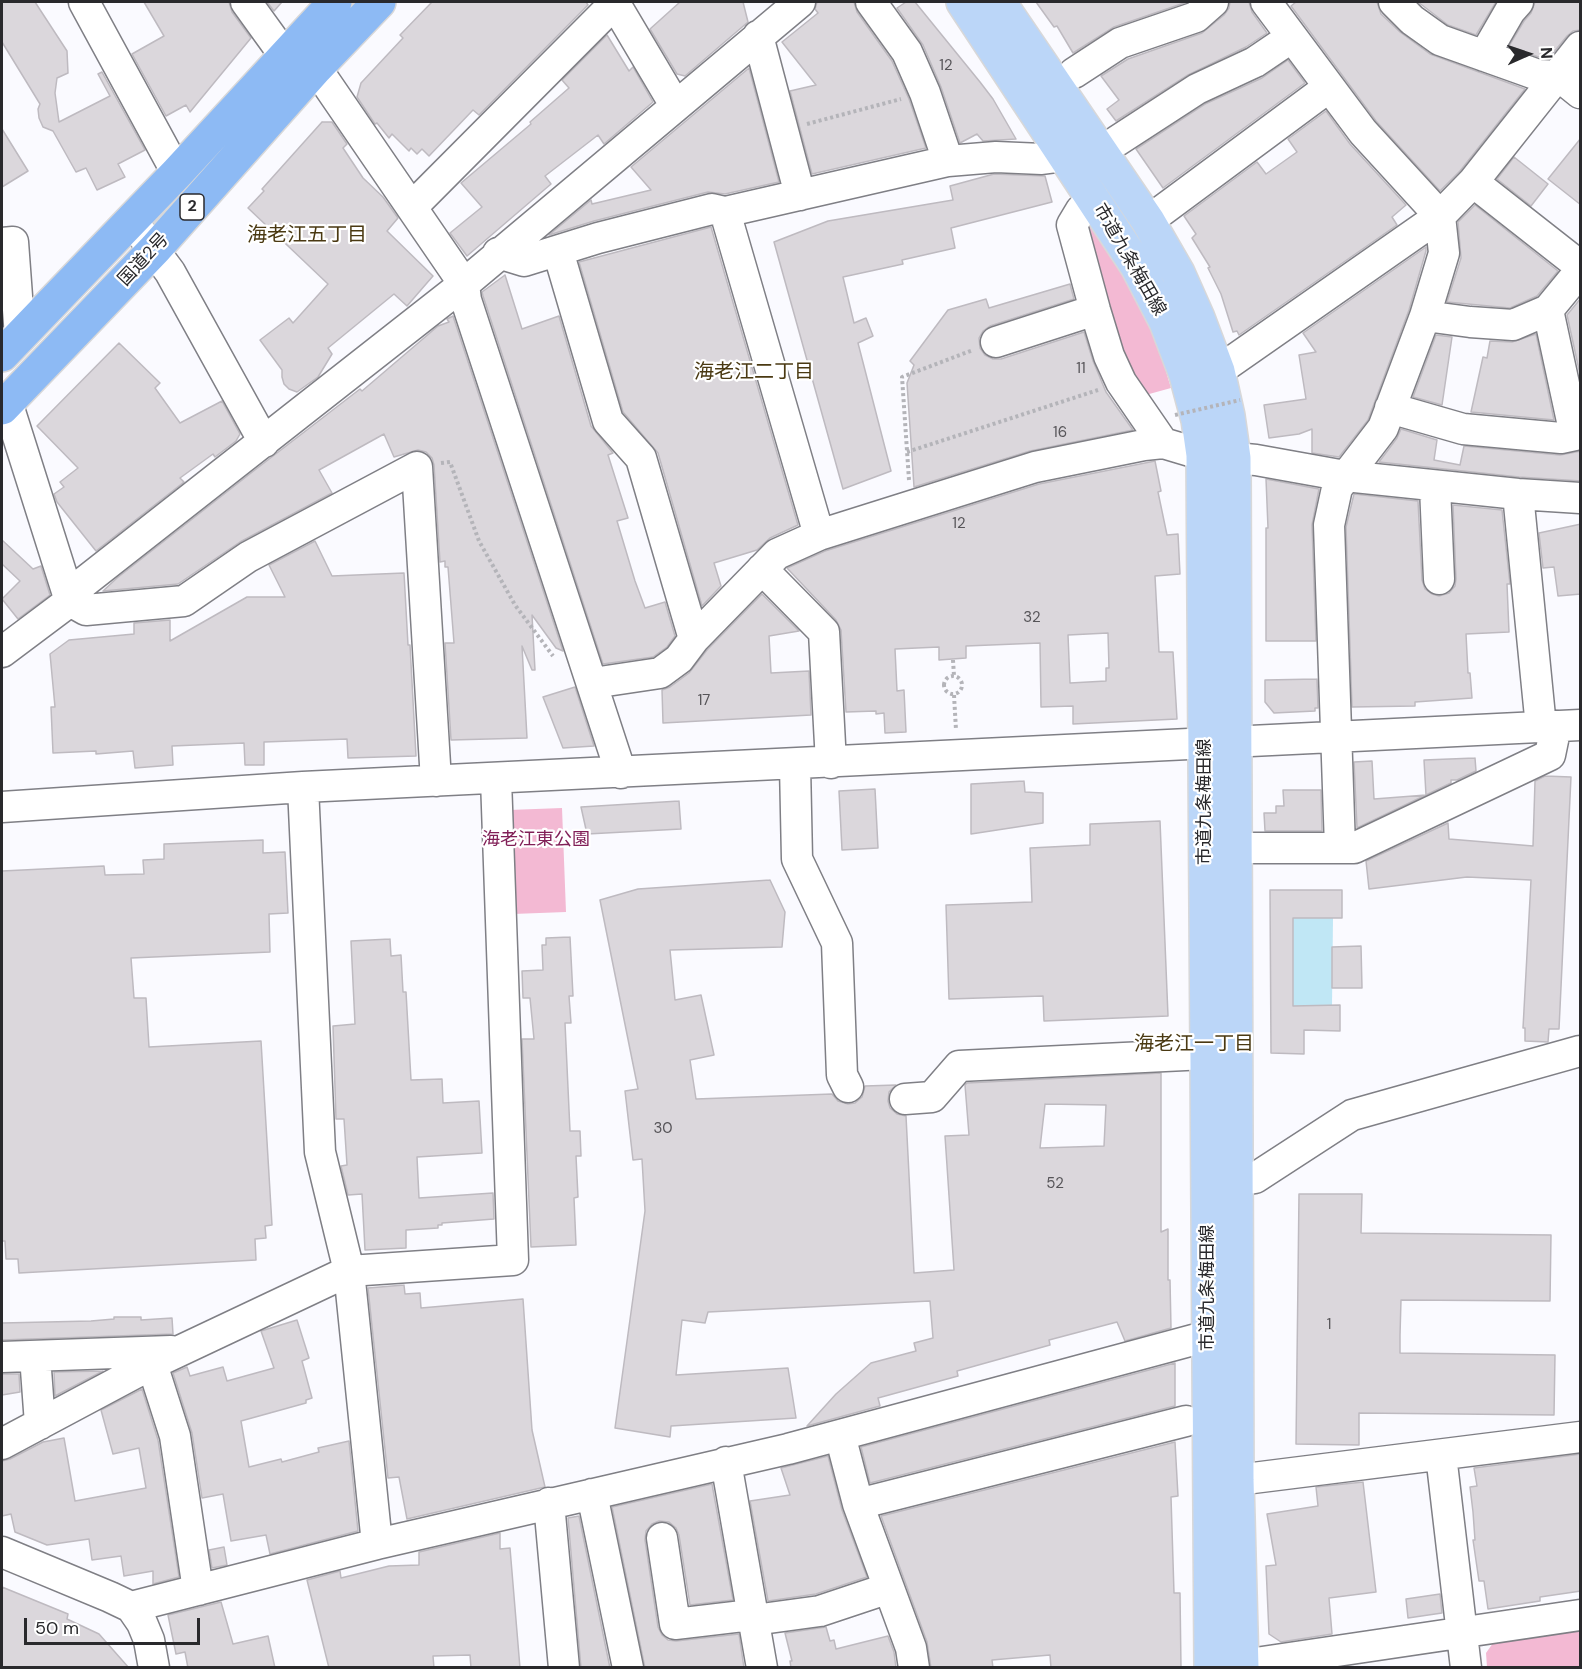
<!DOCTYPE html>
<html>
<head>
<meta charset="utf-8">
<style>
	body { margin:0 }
	#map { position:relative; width:1582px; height:1669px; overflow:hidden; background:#fafaff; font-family:"DM Sans",sans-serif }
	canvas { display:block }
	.frame { position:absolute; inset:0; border:3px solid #29292c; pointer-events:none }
	.north { position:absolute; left:1498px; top:24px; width:60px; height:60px; -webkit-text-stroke:4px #fff; paint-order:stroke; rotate:87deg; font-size:16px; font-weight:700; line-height:24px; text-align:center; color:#29292c }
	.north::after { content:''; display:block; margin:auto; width:21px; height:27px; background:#29292c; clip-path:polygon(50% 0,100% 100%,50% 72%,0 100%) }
	.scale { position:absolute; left:24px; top:1618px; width:176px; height:27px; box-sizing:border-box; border:3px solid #29292c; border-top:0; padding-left:8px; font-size:18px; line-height:21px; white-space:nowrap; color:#29292c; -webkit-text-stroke:4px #fff; paint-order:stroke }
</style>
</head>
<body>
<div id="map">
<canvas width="1582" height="1669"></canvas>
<div class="frame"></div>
<div class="north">N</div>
<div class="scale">50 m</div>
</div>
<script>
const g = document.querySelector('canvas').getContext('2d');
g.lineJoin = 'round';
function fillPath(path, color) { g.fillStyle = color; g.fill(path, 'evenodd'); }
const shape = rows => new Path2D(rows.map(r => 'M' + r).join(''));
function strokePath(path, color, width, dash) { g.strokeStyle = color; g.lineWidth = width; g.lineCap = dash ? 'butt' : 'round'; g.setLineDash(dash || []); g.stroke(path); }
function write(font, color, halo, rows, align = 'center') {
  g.font = font + ' "DM Sans","Noto Sans JP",sans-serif'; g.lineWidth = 4.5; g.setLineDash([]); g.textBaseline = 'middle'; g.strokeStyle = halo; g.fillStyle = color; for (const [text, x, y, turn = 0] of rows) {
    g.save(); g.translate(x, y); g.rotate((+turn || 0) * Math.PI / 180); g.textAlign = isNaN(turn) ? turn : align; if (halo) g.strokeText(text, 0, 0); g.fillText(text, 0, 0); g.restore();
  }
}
fillPath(shape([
	[1082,227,1092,227,1103,236,1154,331,1171,388,1142,396,1107,337],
	[562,808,566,912,513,914,509,810],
	[1580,1630,1580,1667,1487,1667,1486,1653,1493,1643]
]), '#f3b9d3');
fillPath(shape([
	[1293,918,1333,918,1332,1006,1293,1006]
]), '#c0e7f5');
const building = shape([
	[2,2,35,2,67,51,68,73,57,78,55,93,59,122,110,96,98,74,102,72,145,150,118,164,125,177,97,190,86,168,76,172,53,131,43,127,39,118,38,109,40,104,2,42,2,2],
	[144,2,229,2,232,12,251,38,190,112,186,105,166,116,132,54,164,36,144,2],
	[267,2,282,2,274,11,267,2],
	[432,2,586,2,588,5,479,115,473,110,429,156,422,149,417,154,411,148,409,151,392,134,389,138,377,123,375,124,357,97,361,83,403,38,400,35,432,2],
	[680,2,743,2,748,22,685,76,677,74,650,29,680,2],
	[817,2,854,2,857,12,892,61,909,99,926,148,812,174,790,91,816,85,782,42,818,13,815,9,817,2],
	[906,2,915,2,980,82,993,99,1016,139,983,141,977,134,960,143,941,87,923,45,897,8,906,2],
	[1036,2,1187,2,1114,27,1073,53,1057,26,1054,27,1036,2],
	[1230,2,1249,2,1252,12,1267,33,1246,47,1188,75,1116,121,1107,109,1119,100,1101,76,1128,59,1202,33,1224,15,1229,8,1230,2],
	[1296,2,1377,2,1381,14,1400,32,1430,54,1525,89,1460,171,1440,191,1376,121,1291,6,1296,2],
	[1418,2,1496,2,1476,35,1448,25,1418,2],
	[1535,2,1581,2,1581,30,1573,31,1567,36,1549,58,1541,58,1509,46,1524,21,1531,13,1535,2],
	[607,35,629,71,633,67,653,102,604,144,598,135,545,176,551,184,467,256,450,233,482,207,461,183,531,124,530,122,569,88,562,80,607,35],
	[1288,60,1305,83,1163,188,1136,149,1205,104,1262,78,1288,60],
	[749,68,779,182,725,194,708,192,594,221,549,235,591,200,592,204,651,190,631,167,749,68],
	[1326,111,1350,144,1406,205,1392,217,1397,225,1239,335,1237,331,1233,332,1221,294,1208,268,1210,267,1192,238,1196,234,1184,216,1257,162,1266,174,1297,152,1288,139,1326,111],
	[322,122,332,122,347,144,343,148,363,178,383,197,398,218,387,231,433,276,407,306,394,294,328,348,332,354,318,377,297,392,289,389,284,384,282,377,282,370,260,340,289,318,293,323,328,284,248,208,264,191,262,189,322,122],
	[2,129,28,171,2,187,2,129],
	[1581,138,1581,205,1548,179,1581,138],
	[1514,157,1548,184,1531,206,1497,179,1514,157],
	[994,174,1045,176,1052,202,951,228,955,248,902,260,903,264,843,277,854,323,866,318,873,336,858,343,891,471,843,489,774,242,828,221,953,200,950,186,994,174],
	[1475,205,1558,271,1537,296,1510,308,1447,302,1461,258,1458,222,1475,205],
	[711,227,798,525,770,538,757,550,714,563,721,586,702,606,658,453,623,412,579,262,711,227],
	[1426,247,1426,251,1409,310,1368,420,1339,457,1312,453,1312,429,1299,434,1269,438,1264,405,1306,399,1299,355,1316,352,1303,333,1426,247],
	[505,275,522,329,559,316,591,426,613,453,608,455,628,518,617,521,635,581,645,608,665,602,675,636,667,647,653,657,603,664,483,296,482,292,505,275],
	[1070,284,1074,299,990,326,983,331,979,338,980,348,985,355,993,359,1001,359,1084,332,1093,361,1106,392,1133,430,1030,451,914,487,907,383,914,365,910,361,948,310,986,299,989,308,1070,284],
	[1581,298,1581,379,1567,315,1581,298],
	[453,316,563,651,556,648,532,615,535,670,532,670,522,646,527,738,451,740,445,643,454,643,448,567,445,567,445,561,440,562,434,465,432,458,426,452,418,450,394,457,384,434,319,470,332,493,240,542,178,584,103,591,117,578,251,473,360,389,362,391,438,326,449,322,447,319,453,316],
	[1536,334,1554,420,1471,412,1483,357,1487,358,1490,341,1512,342,1536,334],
	[1436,335,1452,337,1442,405,1413,397,1436,335],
	[119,343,160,383,155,388,180,423,222,401,240,434,236,441,215,457,213,454,180,478,184,482,96,551,57,502,54,494,64,487,60,482,78,468,37,426,119,343],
	[1401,429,1437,440,1434,460,1460,465,1464,446,1560,455,1581,451,1581,481,1519,477,1379,462,1397,438,1401,429],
	[1155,461,1161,491,1158,492,1167,535,1178,534,1180,574,1155,576,1159,652,1173,652,1177,719,1073,724,1073,706,1041,707,1040,643,966,646,966,658,939,660,939,647,895,649,897,691,904,690,906,732,885,733,884,713,876,714,876,711,846,712,841,630,836,620,787,568,825,551,1039,484,1155,461],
	[1108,633,1109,668,1106,668,1106,681,1070,683,1068,635,1108,633],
	[1266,479,1319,489,1312,525,1316,641,1266,641,1266,528,1268,528,1266,479],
	[1354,494,1418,501,1422,580,1425,589,1432,594,1439,596,1449,593,1455,586,1456,579,1453,505,1502,510,1510,584,1507,584,1509,632,1466,634,1468,673,1470,673,1472,698,1415,702,1415,706,1352,707,1346,527,1354,494],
	[1581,524,1581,594,1558,596,1554,567,1543,568,1539,533,1581,524],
	[2,540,33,569,41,566,50,595,18,619,2,599,20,581,2,564,2,540],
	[315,541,332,576,404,573,408,645,410,645,416,756,348,758,347,739,264,742,264,765,245,765,244,743,172,746,173,765,135,768,133,751,96,754,96,751,53,753,51,707,55,707,50,654,69,640,134,634,134,623,170,620,170,641,247,597,285,597,269,565,315,541],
	[762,594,799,631,769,636,771,673,809,671,811,715,663,723,662,690,670,687,689,673,707,650,762,594],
	[1317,679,1318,708,1315,708,1315,711,1274,713,1265,702,1265,680,1317,679],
	[575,687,594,746,563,748,543,697,575,687],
	[1475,758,1476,771,1457,780,1451,780,1451,783,1357,828,1354,762,1372,761,1374,799,1426,795,1424,760,1475,758],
	[1545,776,1571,777,1559,1029,1549,1029,1548,1042,1525,1041,1525,1028,1523,1028,1531,880,1467,877,1369,889,1366,861,1448,823,1449,839,1533,846,1535,781,1545,776],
	[1024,781,1025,792,1043,793,1043,823,971,834,971,784,1024,781],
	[875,789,878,848,842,850,839,791,875,789],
	[1283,790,1321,790,1322,831,1265,831,1264,813,1276,813,1276,806,1284,806,1283,790],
	[679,801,681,829,587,834,581,807,679,801],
	[1160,821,1168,1016,1044,1021,1043,996,949,999,946,905,1032,902,1030,848,1090,845,1090,824,1160,821],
	[263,840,263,853,285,852,288,913,269,914,270,952,131,958,134,998,146,998,149,1047,261,1041,272,1225,265,1226,266,1238,255,1239,256,1260,19,1273,18,1259,6,1259,5,1241,2,1241,2,871,104,866,105,875,144,874,143,860,164,859,164,844,263,840],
	[770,880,785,912,782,947,670,950,675,1000,701,995,714,1055,690,1060,696,1099,832,1094,838,1101,848,1104,855,1103,862,1097,865,1086,896,1085,889,1092,888,1101,890,1108,897,1114,906,1116,914,1273,954,1270,945,1136,969,1135,965,1085,967,1083,1161,1073,1161,1232,1168,1229,1168,1280,1170,1280,1171,1328,1125,1341,1117,1322,1049,1340,1050,1345,957,1371,958,1376,878,1398,880,1406,807,1426,836,1394,871,1363,916,1351,914,1343,933,1338,930,1301,708,1312,705,1323,682,1320,676,1375,788,1368,796,1418,671,1426,670,1437,615,1428,645,1211,642,1159,633,1160,625,1091,638,1089,600,900,638,889,770,880],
	[1045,1104,1106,1105,1104,1146,1040,1148,1045,1104],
	[1270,890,1342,890,1342,918,1293,918,1293,1006,1340,1005,1340,1031,1304,1030,1304,1054,1271,1053,1270,890],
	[570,937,573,996,569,996,571,1023,565,1023,570,1131,580,1131,581,1156,576,1156,578,1197,574,1198,576,1245,531,1247,522,1039,534,1039,530,998,523,998,522,971,543,970,542,945,546,945,546,938,570,937],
	[390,939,391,956,401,955,403,992,406,992,411,1080,442,1079,443,1103,479,1101,482,1153,417,1157,419,1198,493,1193,494,1219,442,1223,442,1225,438,1225,438,1228,406,1230,406,1248,365,1250,362,1194,348,1195,341,1166,347,1165,344,1119,336,1119,333,1026,355,1024,351,941,390,939],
	[1361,946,1362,988,1332,988,1332,947,1361,946],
	[1299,1194,1362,1194,1361,1233,1551,1235,1550,1301,1401,1300,1400,1335,1400,1353,1555,1355,1554,1415,1359,1413,1359,1445,1296,1444,1299,1194],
	[404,1285,405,1294,420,1293,421,1308,523,1299,532,1430,545,1487,407,1519,399,1477,388,1478,368,1288,404,1285],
	[114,1317,141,1317,141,1320,172,1318,173,1334,2,1340,2,1323,91,1321,114,1319,114,1317],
	[297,1320,309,1358,302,1361,312,1398,306,1400,306,1403,241,1421,249,1467,281,1459,282,1462,319,1452,318,1448,349,1441,358,1531,270,1554,266,1535,231,1541,223,1494,202,1498,192,1433,173,1373,187,1367,190,1376,223,1367,227,1381,274,1368,261,1331,297,1320],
	[1175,1363,1175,1406,870,1483,861,1447,1175,1363],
	[103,1371,55,1396,54,1372,103,1371],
	[2,1374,19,1374,20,1392,2,1395,2,1374],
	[142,1389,158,1440,179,1577,153,1584,153,1571,124,1576,121,1556,92,1560,89,1539,47,1545,15,1532,11,1514,2,1516,2,1461,10,1459,43,1442,64,1438,75,1501,146,1488,139,1448,113,1454,101,1410,142,1389],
	[1175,1442,1178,1496,1171,1497,1174,1593,1180,1593,1181,1668,1051,1668,1050,1655,992,1660,993,1668,931,1668,927,1642,881,1516,1175,1442],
	[1581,1454,1581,1591,1540,1597,1540,1601,1488,1609,1484,1581,1479,1581,1473,1540,1475,1540,1473,1512,1470,1487,1477,1486,1474,1468,1581,1454],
	[828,1456,842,1510,867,1577,816,1594,768,1601,750,1501,790,1495,781,1468,828,1456],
	[1363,1482,1376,1592,1329,1598,1332,1634,1281,1642,1269,1634,1266,1566,1276,1565,1267,1514,1318,1506,1316,1487,1363,1482],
	[712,1484,733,1600,690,1605,679,1535,676,1528,669,1522,659,1521,652,1524,646,1531,645,1540,658,1627,662,1635,668,1640,676,1641,739,1634,744,1668,645,1668,612,1507,712,1484],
	[579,1516,610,1668,581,1668,568,1518,579,1516],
	[500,1533,500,1549,510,1548,520,1668,471,1668,470,1655,433,1656,434,1668,329,1668,307,1580,340,1571,341,1578,389,1566,419,1565,419,1552,500,1533],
	[224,1547,227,1565,212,1568,209,1550,224,1547],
	[2,1587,68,1614,67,1619,99,1634,129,1668,2,1668,2,1587],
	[1440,1594,1442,1613,1408,1618,1406,1599,1440,1594],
	[221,1602,233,1644,268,1636,275,1668,188,1668,185,1652,176,1654,168,1615,221,1602],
	[826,1627,830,1641,834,1640,836,1649,888,1636,894,1652,896,1668,791,1668,790,1661,792,1661,785,1633,826,1627]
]);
fillPath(building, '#dbd7dc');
strokePath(building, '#bebac0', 1.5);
const minor = shape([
	[84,2,177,173],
	[246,2,285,56],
	[614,2,675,105],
	[871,2,907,52,925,93,948,161],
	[1266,2,1363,132,1440,216,1444,253,1425,316,1383,428,1337,488,1329,525,1340,847],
	[1394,2,1412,20,1440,40,1538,75,1559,76,1580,93],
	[758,36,800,195],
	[1484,56,1510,11,1518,2],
	[316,68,464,284,466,300,621,773],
	[1074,73,1120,43,1196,17,1213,2],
	[1117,141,1197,89,1255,62,1292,37],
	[1473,182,1580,266],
	[1094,199,1081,210,1072,225,1095,310,1109,356,1121,382,1163,443],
	[412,207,616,2],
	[725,212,819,535],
	[132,221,170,272,264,442],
	[1148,221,1329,87],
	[2,243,13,242,20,337],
	[558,251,608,421,641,458,694,639],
	[498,253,524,261,598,238,712,209,725,212,948,161,996,157,1042,159,1065,156],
	[1425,316,1470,322,1513,325,1548,310,1580,271],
	[996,342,1095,310],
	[1218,371,1440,216,1473,182,1580,47],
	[7,402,70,601,86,610,184,601,248,557,417,467,436,781],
	[1390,408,1463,429,1561,438,1575,435,1548,310],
	[1435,487,1439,579],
	[1518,494,1541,727],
	[762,569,824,632,831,763],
	[2,652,70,601,83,583,464,284,800,2],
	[593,683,660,673,679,659,694,639,777,554,819,535,1035,467,1144,445,1163,443,1203,455,1256,460,1345,476,1518,494,1580,498],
	[795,765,797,859,837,943,842,1075,848,1087],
	[303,787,320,1152,349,1271,377,1544],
	[2,807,303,787,1580,725],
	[1252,848,1354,848,1550,755,1556,726],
	[905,1099,932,1097,959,1066,1206,1054],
	[1236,1181,1255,1178,1352,1115,1580,1051],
	[35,1356,40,1424],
	[2,1357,171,1351],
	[152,1364,175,1436,198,1590],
	[840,1435,858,1504,911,1648,914,1668],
	[2,1444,152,1364,349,1271,513,1260,496,779],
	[1441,1455,1466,1668],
	[726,1462,762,1668],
	[1237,1480,1580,1437],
	[592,1494,628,1668],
	[549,1503,564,1668],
	[858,1504,1186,1421],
	[662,1538,675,1624,743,1616,754,1620,820,1611,889,1588],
	[2,1552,110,1597,131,1607,142,1623,149,1640,154,1668],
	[131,1607,377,1544,788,1449,1208,1336,1234,1336],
	[1235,1668,1242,1665,1580,1615]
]);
const major = shape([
	[963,2,1137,266,1166,322,1186,375,1198,420,1203,455,1211,1668],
	[999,2,1148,221,1178,273,1198,318,1218,371,1228,416,1234,458,1237,1480,1242,1668]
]);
const highway = shape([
	[2,355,177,173,335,2],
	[2,408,155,249,316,68,379,2]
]);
strokePath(minor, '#7f7f85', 33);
strokePath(major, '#d8d8d9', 36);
strokePath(highway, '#d8d8d9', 36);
strokePath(shape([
	[807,124,901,99],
	[907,452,1098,390],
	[441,463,450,462,479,541,515,605,553,656],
	[909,480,902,377,973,350],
	[953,660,954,676],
	'944 685a9 9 0 1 1 18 0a9 9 0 1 1-18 0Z',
	[954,695,956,730]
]), '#b4b4b9', 4, [3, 3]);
strokePath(minor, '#fff', 30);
strokePath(major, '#bbd6f8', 33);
strokePath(highway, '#8dbaf4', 33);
strokePath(shape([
	[1175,415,1240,400]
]), '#b4b4b9', 4, [3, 3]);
write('15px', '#565458', null, [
	["12",946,66],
	["11",1081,369],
	["16",1060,433],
	["12",959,524],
	["32",1032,618],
	["17",704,701],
	["30",663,1129],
	["52",1055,1184],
	["1",1329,1325]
]);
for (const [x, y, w] of [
	[192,207,24]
]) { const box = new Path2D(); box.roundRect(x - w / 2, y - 13, w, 26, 4.5); g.fillStyle = '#fff'; g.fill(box); strokePath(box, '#29292c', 1.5); }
write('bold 16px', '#29292c', null, [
	["2",192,207]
]);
write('18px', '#29292c', '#fff', [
	["国道2号",144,260,-47],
	["市道九条梅田線",1129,260,60],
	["市道九条梅田線",1205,802,-90],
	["市道九条梅田線",1208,1288,-90]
]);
write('18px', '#811f57', '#fff', [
	["海老江東公園",536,840]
]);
write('20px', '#4a3912', '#fff', [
	["海老江五丁目",307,236],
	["海老江二丁目",754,373],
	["海老江一丁目",1194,1045]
]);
</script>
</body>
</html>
